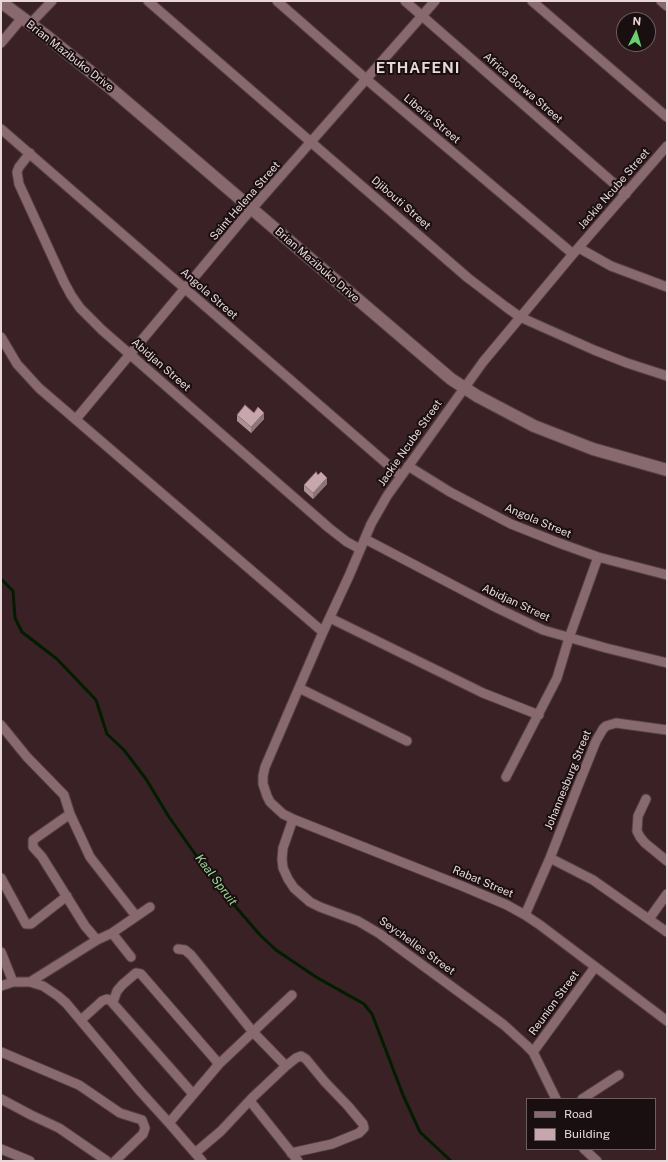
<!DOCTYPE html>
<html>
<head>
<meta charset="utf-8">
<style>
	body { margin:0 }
	#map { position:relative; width:668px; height:1162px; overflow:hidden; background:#392125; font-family:"Public Sans",sans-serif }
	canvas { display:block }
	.frame { position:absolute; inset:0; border:2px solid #e9d8da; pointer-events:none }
	.legend { position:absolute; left:526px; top:1098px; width:130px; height:52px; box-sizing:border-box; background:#190e10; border:1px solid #6c5f61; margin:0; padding:5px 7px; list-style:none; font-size:12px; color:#e9d8da }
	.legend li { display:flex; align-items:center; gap:8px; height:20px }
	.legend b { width:20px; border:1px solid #6c5f61 }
	.north { position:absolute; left:616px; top:12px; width:40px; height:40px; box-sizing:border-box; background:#190e10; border:1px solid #6c5f61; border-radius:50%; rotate:5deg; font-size:11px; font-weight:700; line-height:16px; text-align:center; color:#e9d8da }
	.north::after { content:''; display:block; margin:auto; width:14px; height:18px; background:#62d469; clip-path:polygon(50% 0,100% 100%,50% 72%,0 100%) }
</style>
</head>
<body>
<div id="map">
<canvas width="668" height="1162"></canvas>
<div class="frame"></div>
<ul class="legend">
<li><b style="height:5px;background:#87696e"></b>Road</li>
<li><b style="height:11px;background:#c7a7ac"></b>Building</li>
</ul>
<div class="north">N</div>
</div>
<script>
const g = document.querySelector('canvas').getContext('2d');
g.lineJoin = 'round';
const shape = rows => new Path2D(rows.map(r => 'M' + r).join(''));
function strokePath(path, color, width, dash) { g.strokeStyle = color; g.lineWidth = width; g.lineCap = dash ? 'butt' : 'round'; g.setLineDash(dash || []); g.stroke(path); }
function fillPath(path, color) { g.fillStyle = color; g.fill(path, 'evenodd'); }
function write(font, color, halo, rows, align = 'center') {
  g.font = font + ' "Public Sans",sans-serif'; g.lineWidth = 4; g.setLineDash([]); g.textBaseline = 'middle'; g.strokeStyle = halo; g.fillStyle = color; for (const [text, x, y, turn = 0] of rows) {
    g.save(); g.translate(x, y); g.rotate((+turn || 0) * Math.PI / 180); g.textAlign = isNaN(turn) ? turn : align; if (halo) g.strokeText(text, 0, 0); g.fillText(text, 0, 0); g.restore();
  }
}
strokePath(shape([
	[1,579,13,591,15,618,22,632,57,659,96,700,107,734,124,750,146,779,169,817,217,885,260,935,276,950,316,977,364,1004,372,1014,403,1095,420,1132,451,1161]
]), '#001d00', 3);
const minor = shape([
	[148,1,468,278,506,307,520,317,594,350,627,363,667,376],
	[277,1,366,79,573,254],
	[405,1,626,194],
	[532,1,667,117],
	[661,1,667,6],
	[30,24,52,1],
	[1,43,22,18],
	[1,129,401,476],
	[667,146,573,254,483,362,387,496,371,524,349,576,323,632,265,767,263,776,263,784,267,796,270,802,283,814,293,819,462,886,507,905,525,915,540,925,667,1021],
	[30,153,19,167,17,172,19,184,64,282,71,295,80,308,102,330,329,528,347,542,360,549],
	[579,248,611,266,667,287],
	[1,337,17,364,39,388,323,632],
	[76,419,242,220,435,1],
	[408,466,450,492,511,524,559,543,598,557,667,575],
	[365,539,495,607,543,630,606,648,667,663],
	[330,618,483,693,539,715],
	[299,688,407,741],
	[1,725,27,757,64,795,70,814,90,857,136,916],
	[506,777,557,678,569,638,598,557],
	[646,799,638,816,637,831,640,837,645,843,667,861],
	[70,814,33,840,33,847,42,857,85,926,97,940],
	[293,819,283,848,282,859,283,868,288,879,294,888,310,902,320,907,358,921,380,934,504,1025,526,1045,533,1052,556,1099],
	[550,858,593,880,667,932],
	[1,878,26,924,31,924,67,896],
	[525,915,550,858,578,786,596,741,603,729,606,726,616,723,667,730],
	[649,919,667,894],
	[112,933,131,957],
	[178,949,185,950,191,955,253,1032,286,1066],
	[1,952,13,982],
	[30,982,97,940,112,933,150,907],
	[1,986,13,982,30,982,43,986,58,996,66,1003,140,1091,169,1123,202,1161],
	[113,1002,117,991,122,985,136,973,141,974,219,1064],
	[81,1020,102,1001,107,999,110,1000,193,1094],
	[1,1052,79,1085,120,1113,142,1120,145,1128,143,1134,115,1161],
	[533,1052,595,967],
	[1,1099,31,1115,59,1128,107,1161],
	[582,1099,619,1075],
	[250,1101,298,1161],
	[169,1123,219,1064,292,995],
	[1,1149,30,1161],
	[584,1149,597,1161],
	[195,1153,221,1131,252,1098,286,1066,296,1058,301,1056,306,1059,325,1082,348,1106,363,1124,364,1128,359,1133,332,1144,291,1153]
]);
const tertiary = shape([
	[1,2,44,34,108,86,451,379,477,396,534,426,593,449,667,470]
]);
strokePath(minor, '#544044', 11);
strokePath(tertiary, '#544044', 14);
strokePath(minor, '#87696e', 9);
strokePath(tertiary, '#87696e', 12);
fillPath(shape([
	[254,413,264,419,251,433,237,421,237,415],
	[327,484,313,499,304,491,304,485]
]), '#ab9094');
fillPath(shape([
	[264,413,264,419,251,433,251,427],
	[327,478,327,484,313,499,313,493]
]), '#8b7578');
const building = shape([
	[245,405,254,413,258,407,264,413,251,427,237,415,245,405],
	[316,472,318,475,321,472,327,478,313,493,304,485,316,472]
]);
fillPath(building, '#c7a7ac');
strokePath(building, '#8b7578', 1);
write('11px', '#e9d8da', '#190e10', [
	["Brian Mazibuko Drive",70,56,38],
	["Africa Borwa Street",523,88,41],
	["Liberia Street",432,119,40],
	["Jackie Ncube Street",614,189,-49],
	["Saint Helena Street",245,201,-49],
	["Djibouti Street",401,203,41],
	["Brian Mazibuko Drive",317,265,41],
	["Angola Street",209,294,41],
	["Abidjan Street",161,365,41],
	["Jackie Ncube Street",410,443,-55],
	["Angola Street",538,521,23],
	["Abidjan Street",516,603,25],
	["Johannesburg Street",568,780,-68],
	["Rabat Street",483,882,23],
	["Seychelles Street",417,946,36],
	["Reunion Street",554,1003,-54]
]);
write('italic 12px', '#94da95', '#190e10', [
	["Kaal Spruit",216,880,53]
]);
g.letterSpacing = '1px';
write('bold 15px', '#e9d8da', '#190e10', [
	["ETHAFENI",418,68]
]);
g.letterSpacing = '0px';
</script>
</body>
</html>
